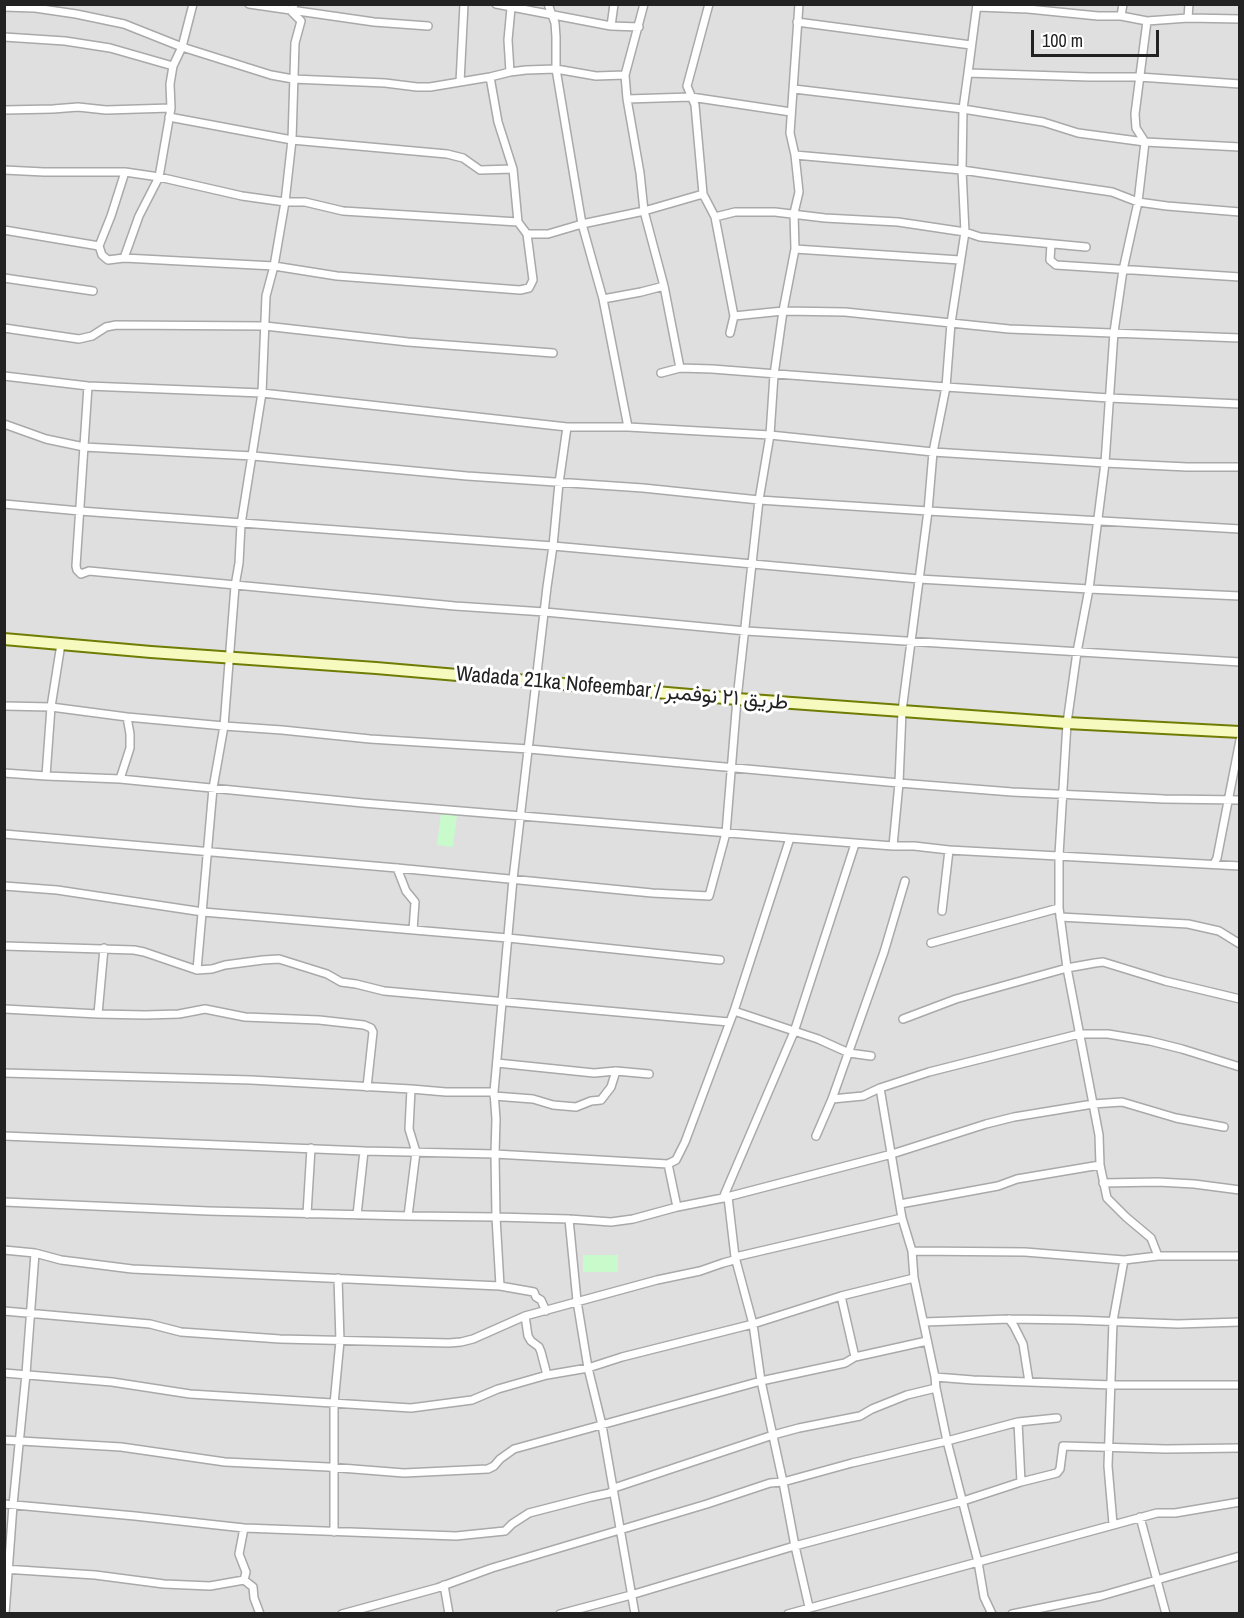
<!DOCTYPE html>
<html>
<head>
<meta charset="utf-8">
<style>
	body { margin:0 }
	#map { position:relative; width:1244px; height:1618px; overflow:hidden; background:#f2efe9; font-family:"Archivo Narrow",sans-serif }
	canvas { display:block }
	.frame { position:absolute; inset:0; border:6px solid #222; pointer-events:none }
	.scale { position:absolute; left:1031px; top:30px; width:128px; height:27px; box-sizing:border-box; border:3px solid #222; border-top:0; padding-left:8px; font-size:18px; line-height:21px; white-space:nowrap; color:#222; -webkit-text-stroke:4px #fff; paint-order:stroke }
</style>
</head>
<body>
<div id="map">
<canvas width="1244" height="1618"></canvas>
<div class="frame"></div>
<div class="scale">100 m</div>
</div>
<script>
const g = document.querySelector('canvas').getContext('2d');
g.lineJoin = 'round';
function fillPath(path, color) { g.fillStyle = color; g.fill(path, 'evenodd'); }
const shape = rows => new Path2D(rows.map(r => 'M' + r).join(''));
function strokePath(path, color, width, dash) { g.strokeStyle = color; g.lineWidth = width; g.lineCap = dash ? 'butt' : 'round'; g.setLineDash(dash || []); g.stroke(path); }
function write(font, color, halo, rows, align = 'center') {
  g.font = font + ' "Archivo Narrow",Vazirmatn,sans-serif'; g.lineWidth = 6; g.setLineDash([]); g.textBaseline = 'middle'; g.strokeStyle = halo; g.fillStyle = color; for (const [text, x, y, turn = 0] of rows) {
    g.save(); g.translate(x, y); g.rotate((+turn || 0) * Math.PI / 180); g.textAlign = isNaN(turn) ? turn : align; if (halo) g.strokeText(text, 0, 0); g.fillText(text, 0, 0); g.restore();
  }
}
fillPath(shape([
	[5,5,1239,5,1239,1613,5,1613]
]), '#e0dfdf');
fillPath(shape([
	[441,813,457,815,453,847,437,845],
	[583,1255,618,1255,618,1272,583,1272]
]), '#c8facc');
const street = shape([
	[249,4,374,22,428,26],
	[496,4,611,26,639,27],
	[548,4,555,23,556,37,556,69,582,224,603,299,628,427],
	[644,4,625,75,627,99,640,173,644,211,664,286,680,368],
	[709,4,687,86,695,105,703,194,715,217,734,316,730,333],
	[4,7,35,8,76,14,124,24,182,47,271,75,293,79,385,83,417,87,430,87,490,77,510,72,526,70,556,69,596,76,625,75],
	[977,7,1028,9,1098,16,1121,16,1147,21,1188,18,1240,19],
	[1121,16,1123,4],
	[1188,18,1189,4],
	[797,22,971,45],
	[611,26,614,4],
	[4,37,65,41,110,48,173,66],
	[510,72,508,40,511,8],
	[968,73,977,4],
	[460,82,464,4],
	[794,89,963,109,1043,122,1078,133,1145,142],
	[627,99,691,97,791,112],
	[4,110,53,109,78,107,106,110,171,108],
	[169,117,292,140,447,154,463,158,480,170,513,169],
	[1145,142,1136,128,1135,114,1147,21],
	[795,155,962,170,1112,192,1138,202,1145,142,1240,147],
	[4,170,44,172,125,172,159,177,242,196,285,202,305,202,343,211,518,222],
	[125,172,111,216,99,246,102,255,108,260,124,258,274,266,337,276,520,290,529,288,533,280,527,234,518,222,513,169,498,122,490,77],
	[715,217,735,212,775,212,825,218,898,222,965,232,980,237,1086,247],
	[4,230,99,246],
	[527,234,548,234,582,224,644,211,703,194],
	[1051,244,1050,260,1056,265,1240,277],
	[795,249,960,260],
	[124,258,139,216,159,177,171,108,170,84,173,66,182,47,193,4],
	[4,278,93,291],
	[603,299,641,292,664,286],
	[734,316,783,311,845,312,1009,329,1240,338],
	[4,328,79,339,92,336,106,327,116,325,265,326,408,342,553,353],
	[661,373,680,368,712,369,946,387,1109,398,1240,404],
	[4,376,88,386,262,393,567,427,628,427,770,435,933,452,1105,463,1187,467,1240,467],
	[88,386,76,566,77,570,81,574,89,571,455,606,545,612,746,631,1240,662],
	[4,424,46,439,84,447,253,456,467,476,643,488,759,500,928,511,1240,529],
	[4,504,80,511,553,546,919,579,1089,589,1105,463,1114,332,1123,270,1138,202,1167,206,1240,212],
	[4,706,51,707,127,717,224,726,282,730,370,739,529,749,899,783,1012,792,1164,799,1240,800],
	[4,773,46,776,120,779,363,803,790,838],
	[46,776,51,707,61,644],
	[120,779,130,748,130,734,127,717],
	[4,834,397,868,652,893,709,896,726,833,737,699,759,500,770,435,774,375,783,311,795,249,794,213,799,192,795,155,790,133,799,4],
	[893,846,914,846,949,850,1240,866],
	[1214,864,1217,858,1240,740],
	[397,868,406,891,415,902,413,930],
	[4,886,57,890,203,912,508,938,720,960],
	[942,911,949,850],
	[1060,917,1188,924,1219,931,1240,944],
	[931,943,1059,908],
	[4,946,134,950,144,952,197,970,212,969,225,965,263,960,279,959,327,974,341,982,356,984,384,991,729,1022],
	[197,970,213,788,224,726,235,586,239,563,241,524,262,393,266,296,274,266,285,202,292,140,295,43,301,21,292,12,294,4],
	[4,1009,98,1014,145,1015,179,1014,205,1009,245,1017,319,1020,364,1025,371,1028,373,1032,367,1087],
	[734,1011,818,1039,849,1053,871,1056],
	[98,1014,104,948],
	[903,1019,956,999,1067,968,1095,963,1103,962,1165,981,1240,999],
	[497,1063,594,1073,616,1071,649,1074],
	[4,1073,251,1080,411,1089,409,1129,416,1152,408,1216],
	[880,1088,902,1218,912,1251,914,1278,935,1377,936,1388,947,1441,978,1562,984,1597,992,1614],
	[411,1089,446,1092,494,1092],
	[494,1096,533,1099,553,1105,576,1107,591,1101,601,1100,611,1087,616,1071],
	[832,1099,863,1096,880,1088,929,1072,1079,1034,1108,1034,1150,1041,1182,1049,1240,1067],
	[4,1136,364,1151,495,1154,668,1164,676,1160,685,1142,734,1011,790,838,893,846,899,783,902,711,928,511,933,452,946,387,951,323,965,232,962,170,963,109,968,73,1089,77,1139,77,1240,84],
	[816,1136,832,1099,884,952,905,881],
	[668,1164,677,1207],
	[1100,1165,1107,1198,1126,1217,1151,1238,1158,1256],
	[1103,1183,1158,1182,1194,1184,1240,1190],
	[728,1197,735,1257,753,1324,761,1381,783,1482,795,1546,809,1607],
	[723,1198,794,1032,855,844],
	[4,1202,208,1211,408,1216,496,1217,569,1219,611,1222,633,1219,677,1207,723,1198,892,1154,986,1124,1014,1117,1093,1104,1122,1102,1176,1118,1224,1127],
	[900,1204,998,1186,1017,1179,1100,1165,1099,1135,1067,968,1059,908,1059,855,1067,723,1077,652,1089,589,1240,596],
	[307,1214,311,1148],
	[357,1215,364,1151],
	[569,1219,577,1301,588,1368,602,1425,635,1614],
	[4,1250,35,1253,61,1260,132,1269,500,1286,534,1292,536,1297,541,1300,546,1311],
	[912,1251,1025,1252,1124,1260,1158,1256,1240,1256],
	[500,1286,496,1217,495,1154,496,1119,494,1092,513,879,547,587,553,546,559,483,567,427],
	[841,1296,855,1357],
	[4,1311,150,1324,181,1332,280,1339,449,1343,461,1342,473,1339,525,1316,657,1280,700,1271,723,1263,734,1260,735,1257,902,1218],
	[525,1316,528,1336,531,1341,539,1347,541,1352,547,1375],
	[1009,1319,1014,1326,1023,1344,1029,1382],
	[924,1322,1009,1319,1075,1320,1178,1324,1240,1322],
	[4,1373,112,1382,190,1394,411,1408,472,1400,498,1389,547,1375,588,1368,622,1357,753,1324,841,1296,914,1278],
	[935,1377,973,1380,1112,1385,1240,1385],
	[1018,1422,1021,1482],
	[4,1440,121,1447,225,1462,328,1467,404,1473,488,1469,494,1466,500,1459,514,1449,761,1381,845,1363,855,1357,927,1341],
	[4,1504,135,1516,244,1528,456,1536,505,1531,512,1524,529,1513,591,1497,610,1493,614,1488,773,1435,799,1428,860,1416,872,1409,907,1395,936,1388],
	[1140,1517,1166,1614],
	[1113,1524,1108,1466,1113,1321,1124,1260],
	[244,1528,239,1554,246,1572,244,1580,253,1587,254,1598,260,1614],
	[334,1532,334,1404,340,1341,338,1278],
	[4,1569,95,1575,164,1584,210,1586,244,1580],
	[444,1585,449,1614],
	[5,1614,13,1505,26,1374,35,1253],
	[342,1614,437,1588,492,1568,707,1504,770,1483,783,1482,852,1463,947,1441,1018,1422,1057,1418],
	[560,1614,631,1595,791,1547,963,1501,1021,1482,1057,1473,1060,1469,1063,1446,1166,1449,1240,1448],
	[788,1614,1157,1513,1175,1513,1240,1502],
	[1012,1614,1101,1596,1240,1556]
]);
const secondary = shape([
	[4,639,151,652,376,668,737,699,1067,723,1240,732]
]);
strokePath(street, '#a9a9a9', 10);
strokePath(secondary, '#707d05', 14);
strokePath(street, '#fff', 7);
strokePath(secondary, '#f7fabf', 10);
write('21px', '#222', '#fff', [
	["Wadada 21ka Nofeembar / طريق ٢١ نوفمبر",622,689,5]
]);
</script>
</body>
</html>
